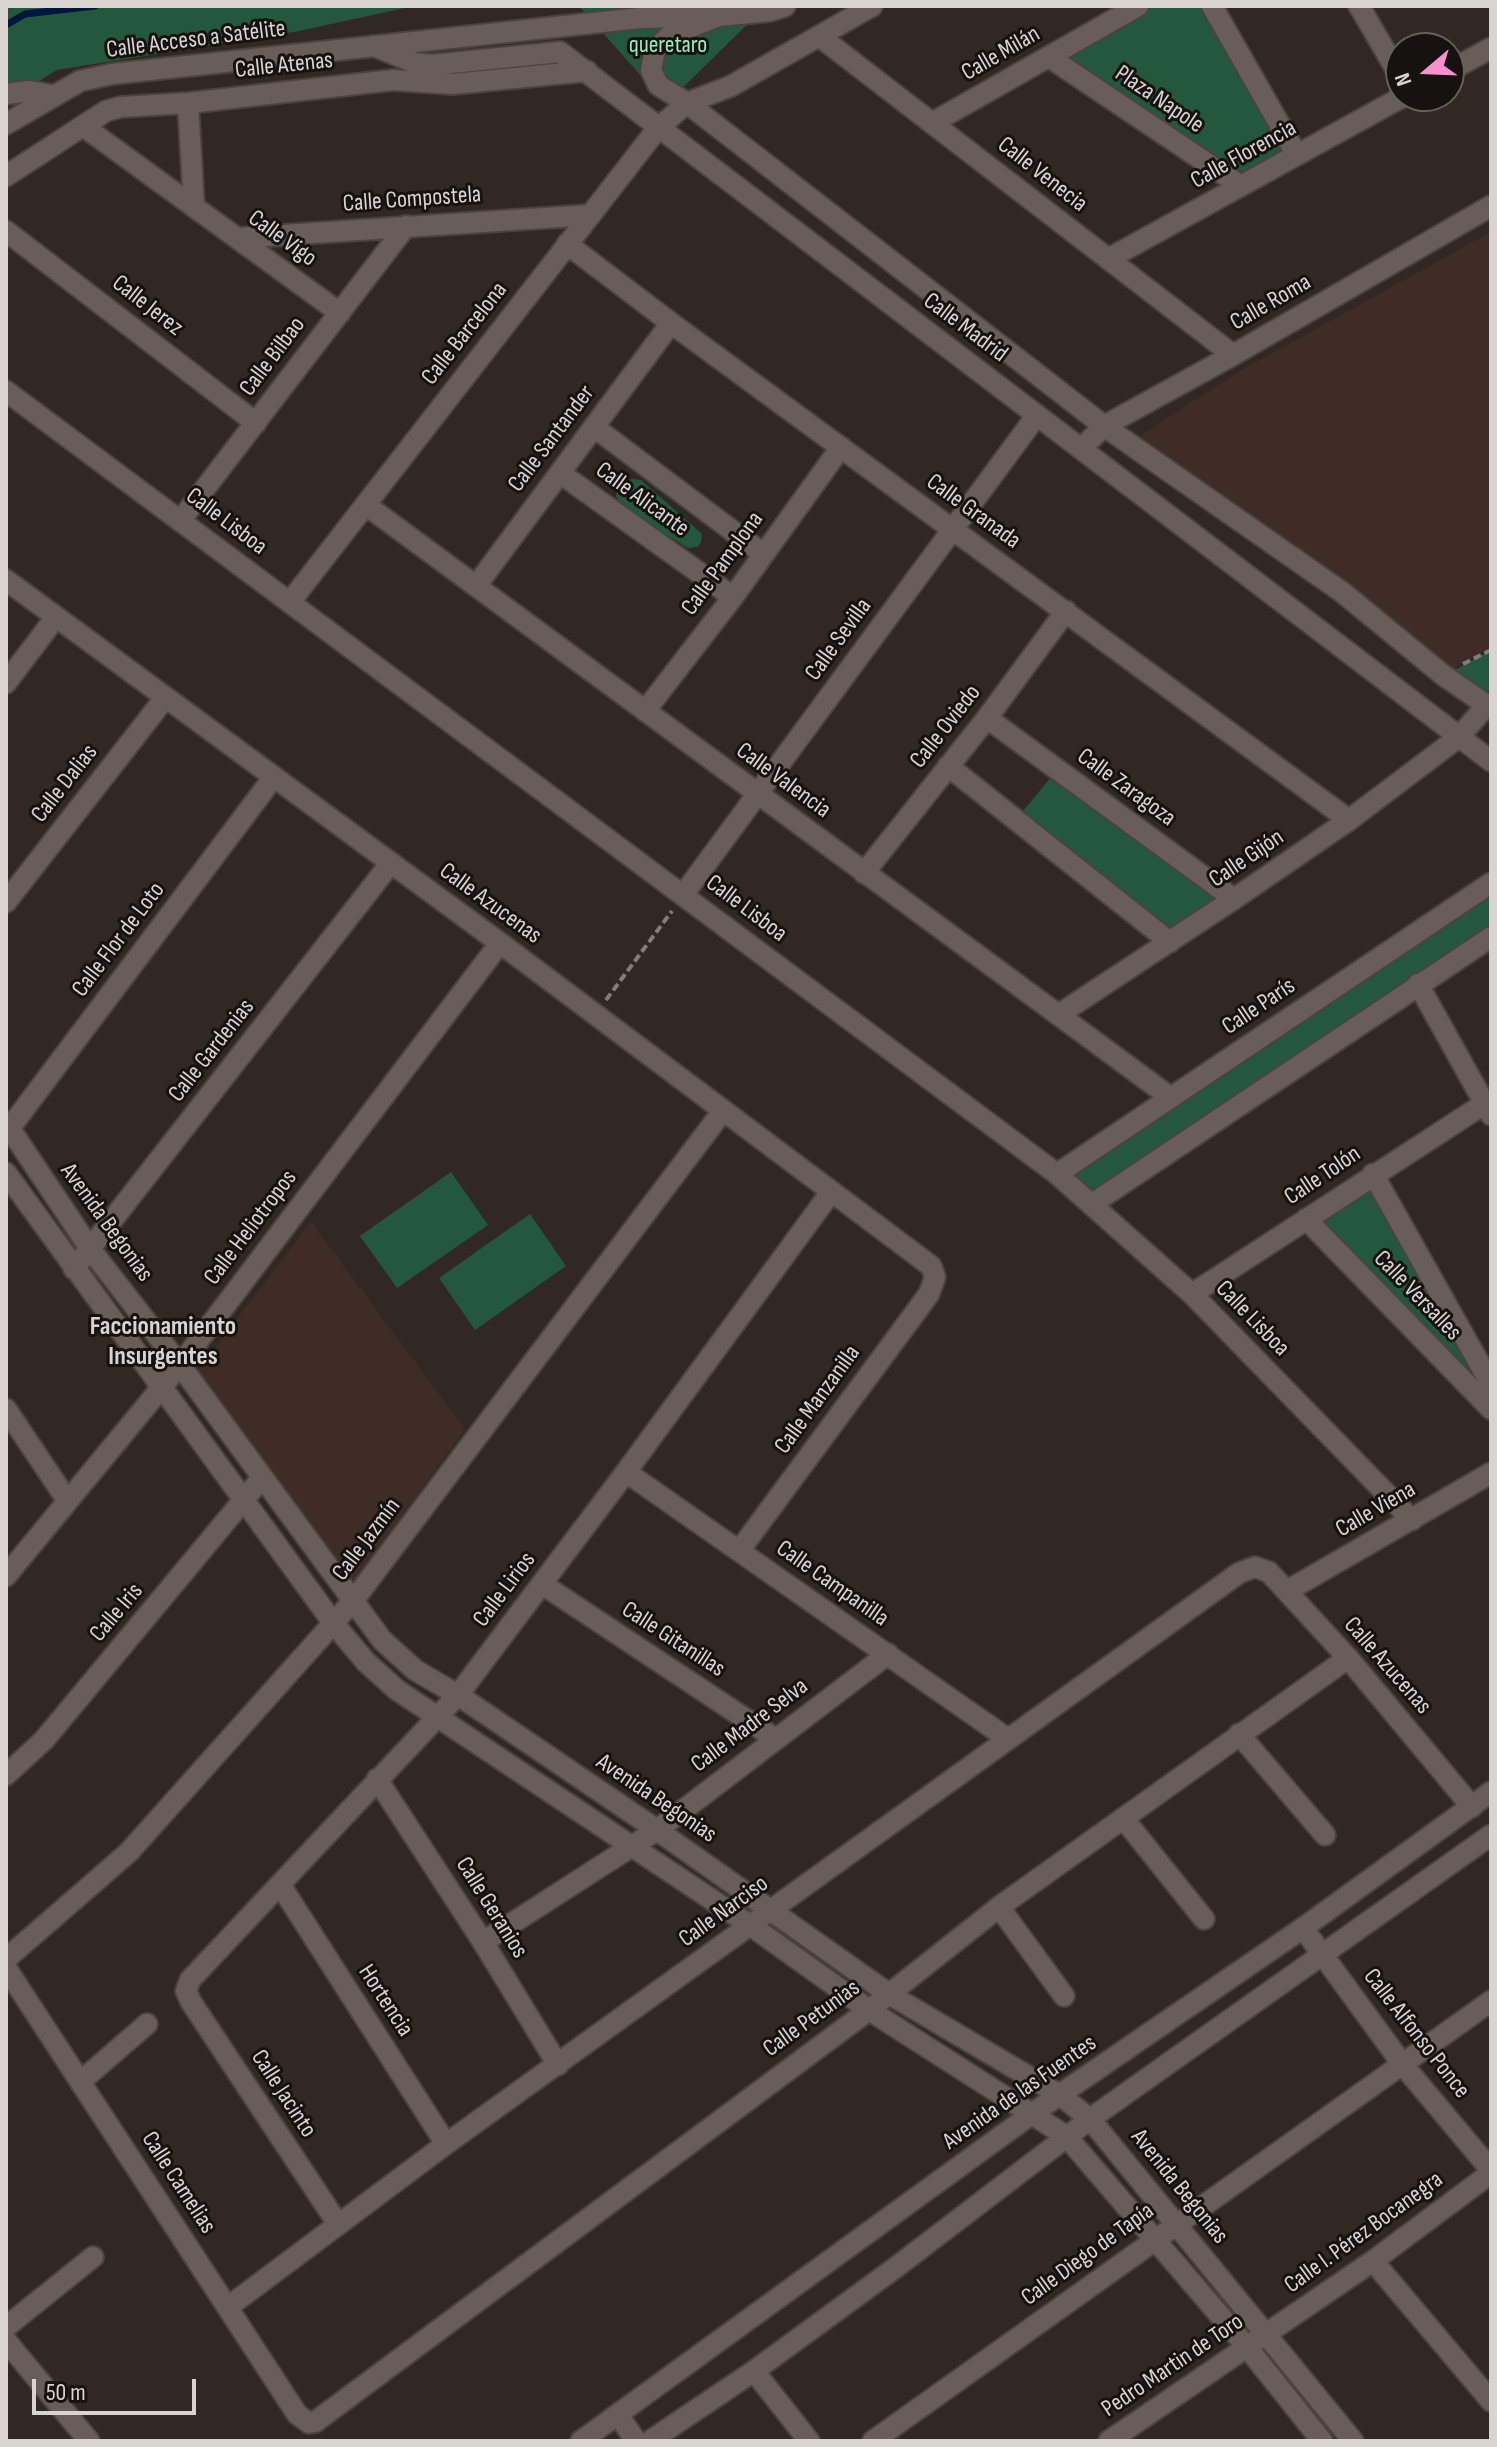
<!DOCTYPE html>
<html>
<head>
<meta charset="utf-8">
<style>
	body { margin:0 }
	#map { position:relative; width:1497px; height:2447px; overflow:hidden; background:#312823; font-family:"Sofia Sans Condensed",sans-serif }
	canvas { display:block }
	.frame { position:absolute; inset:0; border:8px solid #dad4d1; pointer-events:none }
	.north { position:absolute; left:1385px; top:32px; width:80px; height:80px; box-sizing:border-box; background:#16120f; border:2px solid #64605d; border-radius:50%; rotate:251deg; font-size:22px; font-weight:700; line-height:32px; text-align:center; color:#dad4d1 }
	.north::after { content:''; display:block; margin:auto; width:28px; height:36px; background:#f790cd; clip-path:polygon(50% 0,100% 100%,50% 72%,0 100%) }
	.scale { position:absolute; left:32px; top:2379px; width:164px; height:36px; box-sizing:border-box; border:4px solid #dad4d1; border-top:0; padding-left:10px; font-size:24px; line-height:28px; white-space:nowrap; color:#dad4d1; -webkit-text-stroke:6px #16120f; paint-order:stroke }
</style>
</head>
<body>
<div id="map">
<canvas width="1497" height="2447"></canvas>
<div class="frame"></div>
<div class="north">N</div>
<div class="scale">50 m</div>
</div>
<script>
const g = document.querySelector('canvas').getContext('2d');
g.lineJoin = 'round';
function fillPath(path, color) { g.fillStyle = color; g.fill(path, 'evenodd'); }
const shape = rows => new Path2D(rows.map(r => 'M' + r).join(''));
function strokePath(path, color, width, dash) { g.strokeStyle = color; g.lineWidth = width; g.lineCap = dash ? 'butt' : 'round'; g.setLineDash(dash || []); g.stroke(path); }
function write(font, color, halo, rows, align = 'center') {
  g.font = font + ' "Sofia Sans Condensed",sans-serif'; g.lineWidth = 6; g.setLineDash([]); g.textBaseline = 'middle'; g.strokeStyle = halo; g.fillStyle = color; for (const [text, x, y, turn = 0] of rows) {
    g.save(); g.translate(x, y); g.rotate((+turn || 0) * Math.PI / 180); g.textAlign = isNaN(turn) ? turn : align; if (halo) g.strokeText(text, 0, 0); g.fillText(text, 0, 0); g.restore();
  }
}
fillPath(shape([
	[1491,232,1491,647,1452,669,1348,587,1140,436,1240,371],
	[311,1222,465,1429,354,1582,195,1374]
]), '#3f2c27');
fillPath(shape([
	[6,6,414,6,299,31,57,70,6,101],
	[579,6,766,6,666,104],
	[1138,6,1212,6,1297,155,1241,186,1049,57],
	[632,479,641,480,702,534,701,542,697,547,688,548,622,508,616,496,617,490,622,482],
	[1491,650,1491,697,1455,670],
	[1057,770,1231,899,1171,939,1033,829,1023,811],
	[1491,890,1491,937,1092,1204,1057,1174],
	[451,1172,488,1225,397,1288,360,1236],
	[1368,1185,1488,1396,1316,1221],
	[530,1214,566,1266,475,1330,439,1278]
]), '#23583c');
strokePath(shape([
	[6,25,25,14,95,6]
]), '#00173d', 7);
const street = shape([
	[1212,6,1297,155],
	[1359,6,1401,78],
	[716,17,669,36,655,50,651,70,658,85,687,103,1104,426,1342,592,1443,675,1491,708],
	[819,36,1233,355],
	[374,46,415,63,431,65,560,52,1491,761],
	[1049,57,1241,186],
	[1449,71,1491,48],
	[188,103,194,207],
	[932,123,1138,6],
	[83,126,340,313],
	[6,176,106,111,121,107,188,103,393,80,453,84,587,71],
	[6,231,256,423],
	[237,238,590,215],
	[567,244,671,323,1349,820],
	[1108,259,1404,96],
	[6,391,1057,1174,1192,1294,1412,1520],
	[594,427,762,553],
	[1082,448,1104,426,1233,355,1491,206],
	[560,473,733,597],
	[366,505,1170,1097],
	[180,521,406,226],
	[6,580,500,943,931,1266,935,1277,929,1294,739,1551],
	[476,586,671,323],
	[290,602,658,128,687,103,731,86,872,6],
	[6,683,56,617],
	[645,711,733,597,841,447],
	[987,718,1234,899],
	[948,766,1170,942],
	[864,873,987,718,1066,611],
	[683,895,1037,415],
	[6,902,165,698],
	[1418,984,1491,1115],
	[1058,1015,1234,899,1349,820,1459,737,1487,705],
	[6,1133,273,778],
	[1373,1174,1491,1384],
	[1306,1219,1491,1409],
	[74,1269,390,864],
	[1192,1294,1484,1104],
	[6,1409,67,1500],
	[626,1472,1008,1739],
	[6,1576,180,1365,500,943],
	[542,1584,776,1739],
	[1287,1591,1491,1473],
	[1239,1734,1325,1835],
	[6,1775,44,1740,261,1479],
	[377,1779,483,1942,558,2065],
	[1123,1818,1204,1919],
	[281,1886,446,2144],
	[999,1907,1064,1996],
	[1303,1928,1403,2065,1491,2170],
	[483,1942,657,1830,888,1654],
	[6,1959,129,1852,353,1601,722,1112],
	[6,1968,297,2414,309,2423,315,2422,869,2010,999,1907,1348,1658],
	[80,2082,147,2024],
	[338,2224,191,2002,186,1991,190,1980,458,1695,626,1472,831,1192],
	[1373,2261,1491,2401],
	[228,2307,446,2144,1239,1573,1255,1567,1269,1572,1348,1658,1472,1807],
	[6,2327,93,2257],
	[6,2341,89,2441],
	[754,2371,809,2441],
	[618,2415,636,2441],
	[873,2441,1491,2001],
	[1109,2441,1373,2261,1491,2173]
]);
const secondary = shape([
	[6,94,29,91,52,95],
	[6,124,80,81,112,74,640,18,719,16,770,11,785,6],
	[6,1123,91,1250,180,1365,382,1640,415,1670,458,1695,657,1830,889,1994,1060,2095,1090,2119,1353,2441],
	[6,1173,334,1624,366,1662,397,1690,750,1925,869,2010,1066,2136,1247,2347,1322,2441],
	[1057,1174,1491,883],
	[1092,1204,1491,937],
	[581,2441,1033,2113,1303,1928,1491,1792],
	[650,2441,754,2371,895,2268,1090,2119,1491,1835]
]);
strokePath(street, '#4b433f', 24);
strokePath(secondary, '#4b433f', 24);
strokePath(shape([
	[1463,664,1491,650],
	[606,1000,672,911]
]), '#847c78', 4, [8, 4]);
strokePath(street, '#685d58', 20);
strokePath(secondary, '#685d58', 20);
write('24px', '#dad4d1', '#16120f', [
	["Calle Acceso a Satélite",196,40,-7],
	["Calle Milán",1001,54,-30],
	["Calle Atenas",284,66,-6],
	["Plaza Napole",1159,100,34],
	["Calle Florencia",1244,155,-29],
	["Calle Venecia",1042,175,38],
	["Calle Compostela",412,200,-4],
	["Calle Vigo",282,239,36],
	["Calle Roma",1271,303,-30],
	["Calle Jerez",147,306,38],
	["Calle Madrid",965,328,37],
	["Calle Barcelona",465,334,-52],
	["Calle Bilbao",273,357,-53],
	["Calle Santander",552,439,-53],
	["Calle Alicante",642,500,36],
	["Calle Granada",973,512,36],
	["Calle Lisboa",226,522,37],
	["Calle Pamplona",723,564,-54],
	["Calle Sevilla",839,640,-54],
	["Calle Oviedo",946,727,-52],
	["Calle Valencia",783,781,36],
	["Calle Dalias",65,784,-52],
	["Calle Zaragoza",1126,788,36],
	["Calle Gijón",1247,859,-34],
	["Calle Azucenas",490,904,36],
	["Calle Lisboa",746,909,37],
	["Calle Flor de Loto",119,940,-53],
	["Calle París",1259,1007,-34],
	["Calle Gardenias",212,1051,-52],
	["Calle Tolón",1323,1176,-34],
	["Avenida Begonias",106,1223,54],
	["Calle Heliotropos",251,1228,-53],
	["Calle Versalles",1417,1296,46],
	["Calle Lisboa",1252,1319,46],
	["Calle Manzanilla",818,1400,-54],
	["Calle Viena",1376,1510,-30],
	["Calle Jazmín",367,1540,-53],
	["Calle Campanilla",832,1584,35],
	["Calle Lirios",505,1590,-53],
	["Calle Iris",117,1613,-50],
	["Calle Gitanillas",673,1640,33],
	["Calle Azucenas",1387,1666,49],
	["Calle Madre Selva",750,1726,-37],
	["Avenida Begonias",656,1799,34],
	["Calle Geranios",491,1908,58],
	["Calle Narciso",724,1912,-36],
	["Hortencia",385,2001,57],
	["Calle Petunias",812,2019,-36],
	["Calle Alfonso Ponce",1416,2034,52],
	["Avenida de las Fuentes",1020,2093,-35],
	["Calle Jacinto",283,2094,57],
	["Calle Camelias",178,2183,57],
	["Avenida Begonias",1179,2187,51],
	["Calle I. Pérez Bocanegra",1364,2233,-36],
	["Calle Diego de Tapía",1088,2255,-36],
	["Pedro Martin de Toro",1173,2366,-34]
]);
write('24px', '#98efbc', '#16120f', [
	["queretaro",668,46]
]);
write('bold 26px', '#dad4d1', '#16120f', [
	["Faccionamiento",163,1327],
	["Insurgentes",163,1357]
]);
</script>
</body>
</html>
